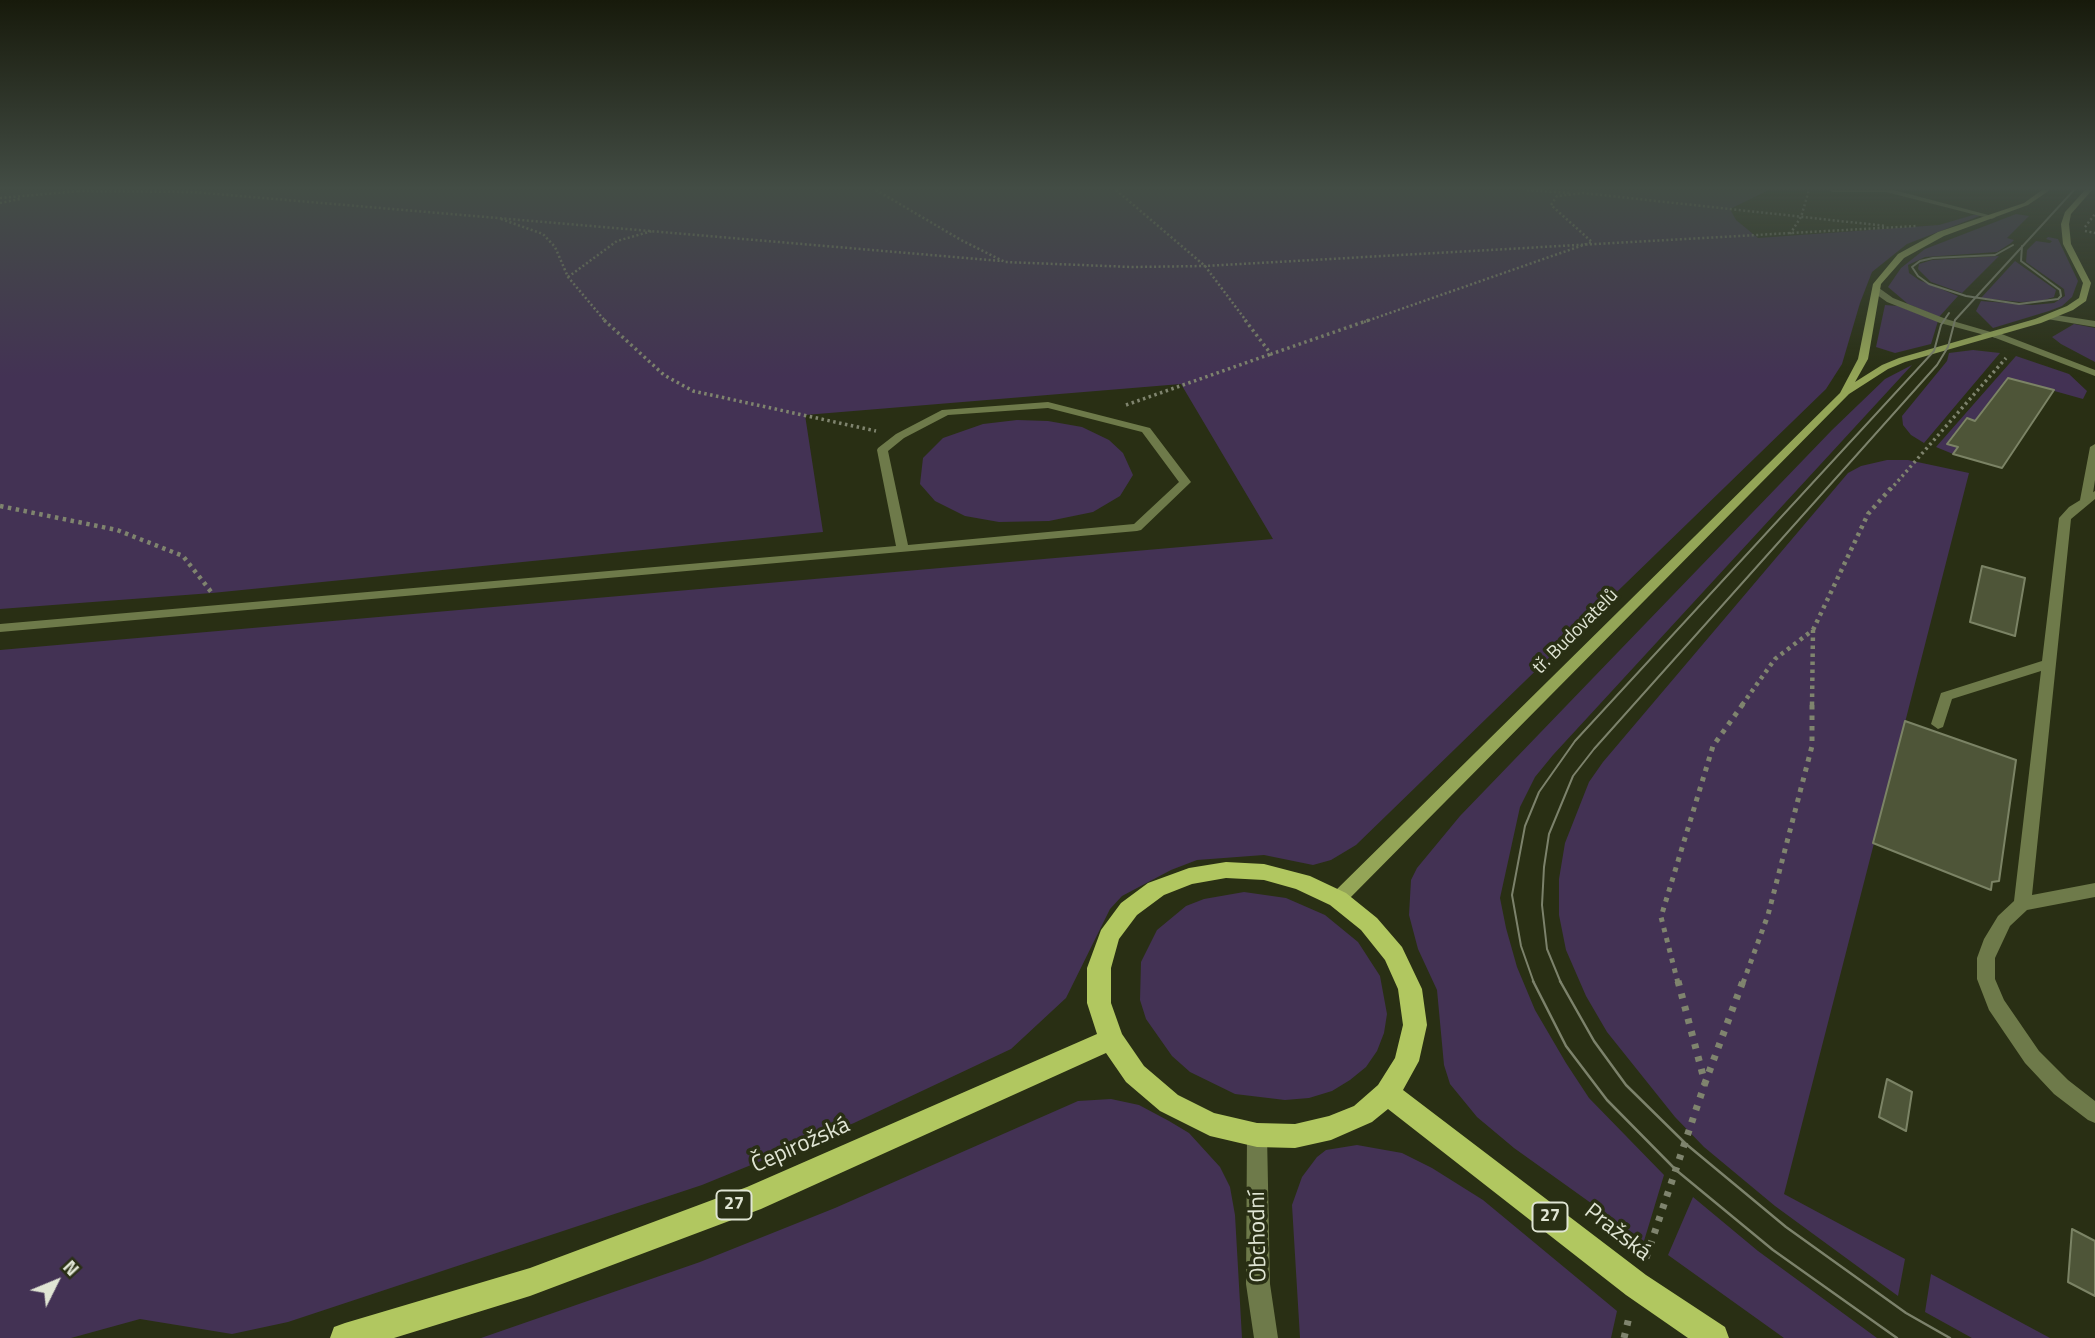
<!DOCTYPE html>
<html>
<head>
<meta charset="utf-8">
<style>
	body { margin:0 }
	#map { position:relative; width:2095px; height:1338px; overflow:hidden; background:#292f14; font-family:"Titillium Web",sans-serif }
	canvas { display:block }
	.north { position:absolute; left:21px; top:1247px; width:70px; height:70px; -webkit-text-stroke:5px #292f14; paint-order:stroke; rotate:47deg; font-size:19px; font-weight:700; line-height:28px; text-align:center; color:#e0e5d4 }
	.north::after { content:''; display:block; margin:auto; width:24px; height:32px; background:#e0e5d4; clip-path:polygon(50% 0,100% 100%,50% 72%,0 100%) }
</style>
</head>
<body>
<div id="map">
<canvas width="2095" height="1338"></canvas>
<div class="north">N</div>
</div>
<script>
const g = document.querySelector('canvas').getContext('2d');
g.lineJoin = 'round';
function fillPath(path, color) { g.fillStyle = color; g.fill(path, 'evenodd'); }
const shape = rows => new Path2D(rows.map(r => 'M' + r).join(''));
function strokePath(path, color, width, dash) { g.strokeStyle = color; g.lineWidth = width; g.lineCap = dash ? 'butt' : 'round'; g.setLineDash(dash || []); g.stroke(path); }
function write(font, color, halo, rows, align = 'center') {
  g.font = font + ' "Titillium Web",sans-serif'; g.lineWidth = 7; g.setLineDash([]); g.textBaseline = 'middle'; g.strokeStyle = halo; g.fillStyle = color; for (const [text, x, y, turn = 0] of rows) {
    g.save(); g.translate(x, y); g.rotate((+turn || 0) * Math.PI / 180); g.textAlign = isNaN(turn) ? turn : align; if (halo) g.strokeText(text, 0, 0); g.fillText(text, 0, 0); g.restore();
  }
}
fillPath(shape([
	[0,190,1769,190,1730,209,1736,220,1758,238,1939,225,1973,215,1982,215,1907,244,1872,272,1860,303,1842,364,1826,389,1356,845,1331,860,1313,865,1264,855,1197,860,1171,870,1122,896,1110,909,1066,998,1011,1049,854,1123,702,1185,288,1322,232,1334,140,1319,71,1338,0,1338,0,650,1273,539,1181,384,805,415,823,532,212,593,0,609],
	[2016,214,2029,216,2007,238,2014,240,2011,243,1997,252,1925,257,1908,265,1909,273,1919,280,1958,296,1939,317,1908,304,1888,287,1901,268,1925,249],
	[2048,237,2058,239,2078,281,2072,297,2062,306,2049,311,1993,328,1976,311,1981,301,2032,305,2054,303,2065,296,2064,289,2026,262,2027,250,2036,241,2050,243,2052,241,2046,239],
	[1999,256,1962,293,1931,282,1918,269,1919,264,1932,260],
	[2015,261,2056,290,2054,297,2041,301,2020,302,1981,298],
	[1885,305,1898,306,1938,321,1931,344,1895,353,1876,347],
	[2074,324,2095,328,2095,362,2061,344,2052,337],
	[1973,350,2000,353,1924,443,1911,435,1903,425,1902,416,1947,361,1949,353],
	[2016,356,2069,374,2087,391,2083,399,2008,378,1975,421,1966,418,1948,443,1958,447,1953,454,1936,447],
	[1912,365,1553,755,1535,777,1520,807,1500,898,1506,928,1517,967,1535,1010,1566,1063,1589,1098,1664,1175,1644,1241,1514,1148,1477,1117,1450,1084,1444,1065,1437,990,1418,949,1409,915,1411,880,1417,868,1460,816,1832,430,1885,379],
	[1017,420,1048,421,1082,427,1109,440,1123,453,1133,475,1120,496,1093,512,1049,521,999,522,965,516,935,501,920,484,923,458,943,438,983,424],
	[1887,460,1908,460,1969,473,1784,1194,1905,1259,1898,1296,1775,1206,1704,1147,1675,1117,1607,1032,1586,996,1566,950,1559,915,1559,879,1565,843,1589,782,1603,762,1848,473,1861,466],
	[1244,892,1286,898,1325,915,1358,942,1380,976,1387,1014,1384,1033,1377,1051,1366,1067,1350,1080,1332,1091,1309,1098,1285,1100,1235,1094,1190,1072,1172,1056,1146,1019,1140,1000,1141,962,1157,930,1186,906,1204,899],
	[1111,1099,1139,1105,1169,1121,1189,1133,1220,1167,1230,1187,1235,1215,1242,1338,481,1338,700,1262,835,1208,1078,1101],
	[1357,1145,1402,1153,1432,1168,1483,1200,1617,1311,1611,1338,1300,1338,1292,1205,1302,1177,1317,1157,1326,1150],
	[1693,1197,1758,1251,1877,1338,1784,1338,1668,1255],
	[1931,1274,2050,1338,1972,1338,1925,1312]
]), '#433254');
const building = shape([
	[2008,378,2054,390,2002,468,1953,454,1958,447,1947,444,1967,418,1975,421,2008,378],
	[1982,566,2025,578,2015,636,1970,622,1982,566],
	[1905,721,2016,760,1999,881,1992,882,1991,890,1873,843,1905,721],
	[1887,1079,1912,1092,1906,1131,1879,1117,1887,1079],
	[2072,1229,2095,1241,2095,1296,2068,1282,2072,1229]
]);
fillPath(building, '#4e5538');
strokePath(building, '#7b8365', 2);
strokePath(shape([
	[876,190,961,240,1005,262,1132,267,1205,266,1916,226],
	[1116,190,1205,266,1247,322],
	[1527,190,1571,193],
	[78,191,193,192,1001,261],
	[0,198,79,191],
	[0,203,20,199],
	[501,219,543,234,555,247,568,277,606,322],
	[2085,227,2095,214],
	[2085,231,2095,233],
	[1790,234,1801,217,1809,190],
	[568,277,617,241,652,231],
	[1364,322,1592,242,1551,205,1557,196,1583,193,1886,226]
]), '#7f846e', 2.5, [2, 2.5]);
strokePath(shape([
	[604,320,664,375,693,391,876,431],
	[1245,320,1271,354,1369,320],
	[1126,405,1271,354],
	[1890,490,2006,358]
]), '#7f846e', 3.5, [2.5, 3.5]);
strokePath(shape([
	[0,506,117,530,183,556,212,593],
	[1813,630,1868,514,1891,488],
	[1742,705,1775,659,1813,630,1812,705]
]), '#7f846e', 4.5, [3.5, 4.5]);
strokePath(shape([
	[1678,983,1661,917,1713,746,1743,704],
	[1743,983,1768,915,1812,746,1812,704]
]), '#7f846e', 5, [4.5, 6]);
strokePath(shape([
	[1678,981,1705,1083,1743,981],
	[1646,1258,1705,1083],
	[1624,1338,1630,1313]
]), '#7f846e', 7, [5, 8]);
fillPath(shape([
	[1829,190,1894,190,1996,217,1992,219,1886,192,1832,192,1829,190],
	[1873,288,1879,288,1893,298,1946,319,2001,335,1996,338,1940,323,1887,302,1873,292,1873,288],
	[2050,314,2095,321,2095,327,2047,319,2047,315,2050,314],
	[2095,491,2095,499,2071,519,2032,895,2095,883,2095,897,2027,910,2010,926,1995,958,1995,979,2004,1000,2039,1051,2068,1080,2095,1101,2095,1123,2088,1120,2054,1094,2025,1063,1989,1010,1977,979,1977,958,1984,939,1998,916,2014,901,2041,671,1952,699,1943,727,1938,729,1931,724,1941,693,2042,661,2059,518,2069,507,2095,491]
]), '#6e7a4a');
fillPath(shape([
	[1993,333,1999,333,2095,370,2095,376,1993,337,1993,333],
	[1048,402,1150,428,1191,482,1141,530,1137,531,0,632,0,624,896,546,877,450,878,448,896,434,942,410,1048,402],
	[1048,408,1142,432,1179,482,1134,524,908,545,888,451,904,438,948,415,1048,408],
	[2095,444,2095,480,2092,500,2086,503,2080,500,2090,447,2095,444],
	[1257,1125,1264,1128,1267,1135,1270,1284,1278,1338,1254,1338,1246,1284,1247,1135,1250,1128,1257,1125]
]), '#6e7a4a');
fillPath(shape([
	[2042,190,2050,190,2028,205,1944,236,1904,258,1881,284,1868,359,1855,382,1882,365,1899,358,2035,319,2067,306,2079,298,2083,283,2063,244,2061,224,2065,212,2085,190,2092,190,2071,214,2069,224,2071,244,2091,283,2086,301,2073,310,2041,323,1905,362,1888,369,1849,394,1344,904,1338,906,1332,904,1329,899,1332,894,1840,393,1858,359,1873,284,1898,254,1938,232,2024,203,2042,190]
]), '#94a557');
fillPath(shape([
	[1226,862,1264,864,1310,876,1346,893,1377,918,1402,947,1422,989,1427,1025,1419,1061,1403,1090,1646,1275,1725,1327,1729,1338,1688,1338,1626,1295,1388,1109,1372,1122,1331,1140,1295,1148,1257,1147,1210,1136,1160,1111,1126,1082,1106,1053,761,1209,530,1296,394,1338,330,1338,334,1327,345,1323,530,1268,747,1187,1097,1034,1087,1003,1087,968,1101,930,1121,903,1148,883,1189,868,1226,862],
	[1226,878,1264,880,1296,889,1330,905,1361,930,1385,960,1398,989,1403,1025,1395,1058,1378,1085,1354,1106,1329,1116,1295,1124,1257,1123,1214,1113,1178,1095,1144,1066,1122,1034,1111,1003,1111,968,1119,939,1137,915,1164,895,1192,884,1226,878]
]), '#b1c760');
strokePath(shape([
	[2013,245,1995,255,1933,258,1920,261,1912,267,1918,276,1929,284,1966,296,2019,304,2058,299,2061,296,2060,290,2021,261,2022,246],
	[1534,983,1521,946,1512,895,1525,826,1539,792,1575,741,1934,351,1941,325,1949,313],
	[1561,983,1547,949,1542,905,1544,867,1549,834,1573,776,1594,749,1937,365,1948,347,1955,320,2074,190]
]), '#7c826b', 2);
strokePath(shape([
	[1533,981,1566,1046,1607,1100,1676,1170,1773,1250,1897,1338],
	[1560,981,1594,1041,1626,1085,1686,1144,1786,1227,1906,1313,1950,1338]
]), '#7c826b', 2.5);
const sky = g.createLinearGradient(0, 0, 0, 377);
sky.addColorStop(0, '#171a0b');
sky.addColorStop(0.5, '#434d45');
sky.addColorStop(1, '#434d4500');
g.fillStyle = sky;
g.fillRect(0, 0, 2095, 377);
for (const [x, y, w] of [
	[734,1205,35],
	[1550,1217,35]
]) { const box = new Path2D(); box.roundRect(x - w / 2, y - 14.5, w, 29, 5); g.fillStyle = '#292f14'; g.fill(box); strokePath(box, '#e0e5d4', 2); }
write('bold 18px', '#e0e5d4', null, [
	["27",734,1205],
	["27",1550,1217]
]);
write('19px', '#e0e5d4', '#292f14', [
	["tř. Budovatelů",1576,632,-45]
]);
write('23px', '#e0e5d4', '#292f14', [
	["Čepirožská",801,1146,-24],
	["Pražská",1617,1233,38],
	["Obchodní",1259,1237,-91]
]);
</script>
</body>
</html>
